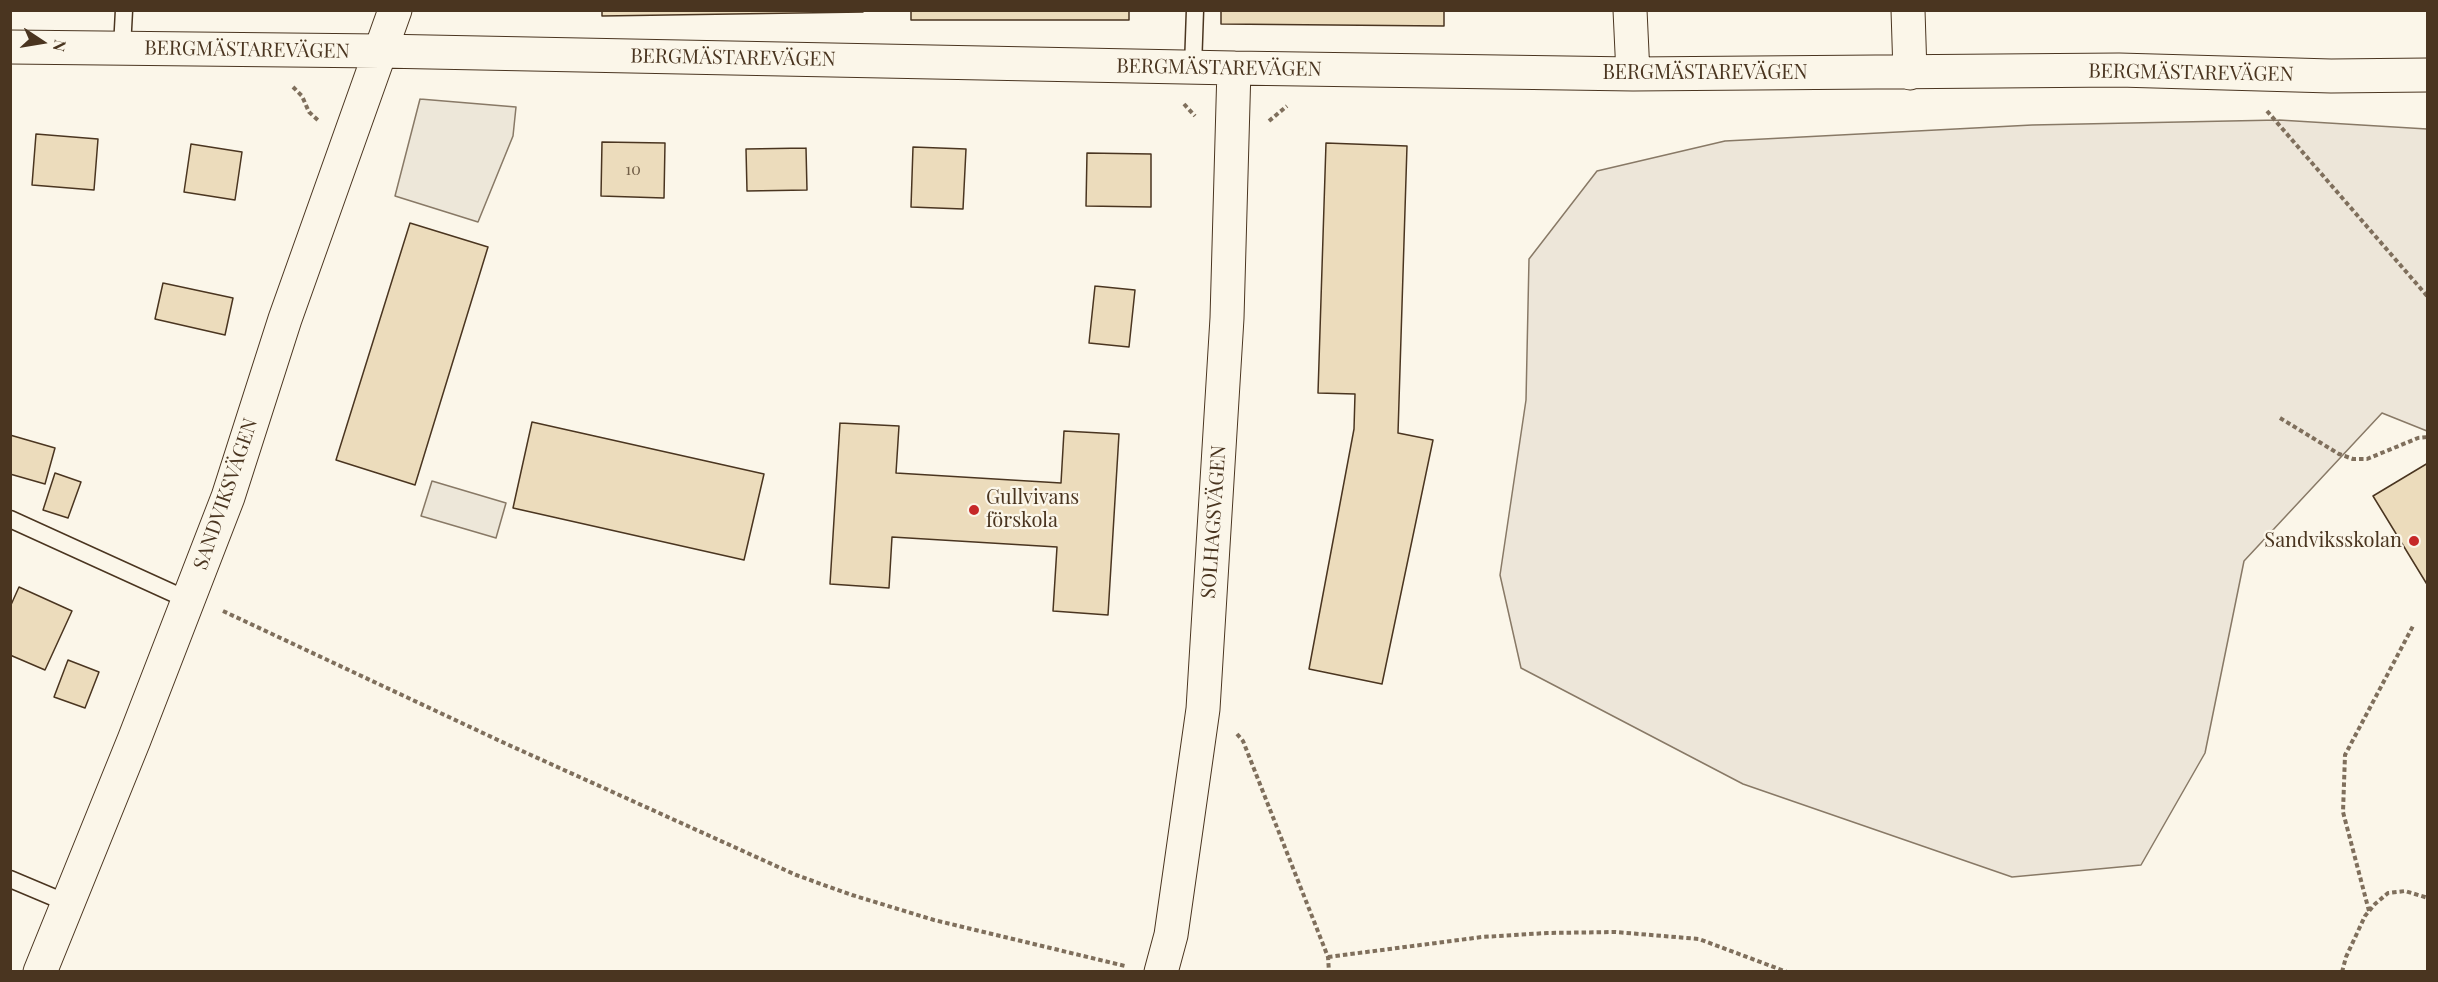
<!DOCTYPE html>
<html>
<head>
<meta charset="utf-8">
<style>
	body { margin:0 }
	#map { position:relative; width:2438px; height:982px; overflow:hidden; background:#fbf6e9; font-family:"Playfair Display",serif }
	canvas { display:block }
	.frame { position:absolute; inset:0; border:12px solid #4a3520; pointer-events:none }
	.north { position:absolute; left:12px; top:12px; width:60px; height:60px; -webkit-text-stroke:4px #fbf6e9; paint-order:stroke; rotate:102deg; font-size:16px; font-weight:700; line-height:24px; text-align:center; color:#4a3520 }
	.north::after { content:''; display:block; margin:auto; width:21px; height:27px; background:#4a3520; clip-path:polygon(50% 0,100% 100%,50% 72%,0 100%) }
</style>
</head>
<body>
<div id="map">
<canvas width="2438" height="982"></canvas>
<div class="frame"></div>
<div class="north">N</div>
</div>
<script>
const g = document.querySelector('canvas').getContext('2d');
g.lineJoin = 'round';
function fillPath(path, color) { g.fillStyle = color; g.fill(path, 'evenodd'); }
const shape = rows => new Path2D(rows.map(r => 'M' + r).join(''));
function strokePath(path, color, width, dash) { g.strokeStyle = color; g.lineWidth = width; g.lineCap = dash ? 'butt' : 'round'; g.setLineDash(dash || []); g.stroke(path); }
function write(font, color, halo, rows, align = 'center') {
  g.font = font + ' "Playfair Display",serif'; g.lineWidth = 4.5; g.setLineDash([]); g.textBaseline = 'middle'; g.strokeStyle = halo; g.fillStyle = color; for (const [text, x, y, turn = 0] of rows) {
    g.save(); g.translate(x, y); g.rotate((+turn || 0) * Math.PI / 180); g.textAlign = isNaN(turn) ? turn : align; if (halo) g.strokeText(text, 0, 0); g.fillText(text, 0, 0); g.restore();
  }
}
const green = shape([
	[2279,120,2427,129,2427,431,2382,413,2244,561,2205,753,2141,865,2012,877,1743,784,1521,668,1500,575,1526,400,1529,259,1597,171,1725,141,2032,125,2279,120]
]);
fillPath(green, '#ede6d9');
strokePath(green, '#887966', 1.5);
const parking = shape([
	[420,99,516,107,513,136,478,222,395,196,420,99],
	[432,481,506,503,496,538,421,516,432,481]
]);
fillPath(parking, '#ede7d9');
strokePath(parking, '#887966', 1.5);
const building = shape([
	[602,10,863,10,863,12,602,16,602,10],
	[911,10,1129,10,1129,20,911,20,911,10],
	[1221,10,1444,10,1444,26,1221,24,1221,10],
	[36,134,98,139,94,190,32,185,36,134],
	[602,142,665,143,664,198,601,196,602,142],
	[1326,143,1407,146,1398,433,1433,440,1382,684,1309,669,1354,429,1355,394,1318,393,1326,143],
	[191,144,242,152,235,200,184,192,191,144],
	[913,147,966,149,963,209,911,207,913,147],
	[806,148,807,190,747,191,746,149,806,148],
	[1087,153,1151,154,1151,207,1086,206,1087,153],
	[410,223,488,247,415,485,336,460,410,223],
	[163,283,233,298,225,335,155,319,163,283],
	[1095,286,1135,290,1129,347,1089,343,1095,286],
	[532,422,764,474,744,560,513,508,532,422],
	[840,423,899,426,896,473,1061,483,1064,431,1119,434,1108,615,1053,611,1057,547,892,537,889,588,830,584,840,423],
	[10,435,55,448,45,484,10,474,10,435],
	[2428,463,2428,586,2373,496,2428,463],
	[55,473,81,482,68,518,43,510,55,473],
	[19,587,72,611,45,670,10,655,10,607,19,587],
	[68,660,99,672,85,708,54,697,68,660]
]);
fillPath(building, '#ecdcbc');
strokePath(building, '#4a3520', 1.5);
const service = shape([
	[122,48,124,10],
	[1193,67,1195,10],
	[10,519,188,600],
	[10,879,67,903]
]);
const minor = shape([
	[1630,10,1633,74],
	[1908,10,1910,73],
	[10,47,380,51,1234,68,1633,74,2119,70,2331,76,2428,75],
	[40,972,134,740,228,497,285,319,395,10],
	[1161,972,1171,935,1203,709,1227,318,1234,68]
]);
strokePath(service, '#4a3520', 19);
strokePath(minor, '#4a3520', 35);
strokePath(shape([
	[293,87,302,96,309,112,319,121],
	[1184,104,1195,116],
	[2267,111,2428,297],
	[1269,121,1287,106],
	[2280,418,2339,454,2353,459,2367,459,2418,438,2428,437],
	[223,611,500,741,796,875,852,895,934,920,1125,966],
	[1237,734,1243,741,1328,957,1329,972],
	[2369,911,2343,812,2345,755,2413,626],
	[1328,957,1482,937,1547,933,1616,932,1699,939,1787,972],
	[2342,972,2346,957,2365,916,2375,904,2388,893,2405,891,2428,898]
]), '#7f6f5c', 4, [4.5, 3]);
strokePath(service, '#fbf6e9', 16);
strokePath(minor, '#fbf6e9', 33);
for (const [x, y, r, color] of [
	[974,510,6,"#c62828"],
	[2414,541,6,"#c62828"]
]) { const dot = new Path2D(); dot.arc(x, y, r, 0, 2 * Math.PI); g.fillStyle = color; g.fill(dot); strokePath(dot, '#fbf6e9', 2); }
write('16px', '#725f47', null, [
	["10",633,170]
]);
write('20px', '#4a3520', '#fbf6e9', [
	["BERGMÄSTAREVÄGEN",247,50,1],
	["BERGMÄSTAREVÄGEN",733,58,1],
	["BERGMÄSTAREVÄGEN",1219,68,1],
	["BERGMÄSTAREVÄGEN",1705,73],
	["BERGMÄSTAREVÄGEN",2191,73,1],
	["SANDVIKSVÄGEN",226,494,-71],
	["SOLHAGSVÄGEN",1214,522,-86]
]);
write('20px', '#4a3520', '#fbf6e9', [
	["Gullvivans",986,498],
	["förskola",986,521],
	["Sandviksskolan",2402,541,"right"]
], 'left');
</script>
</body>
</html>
